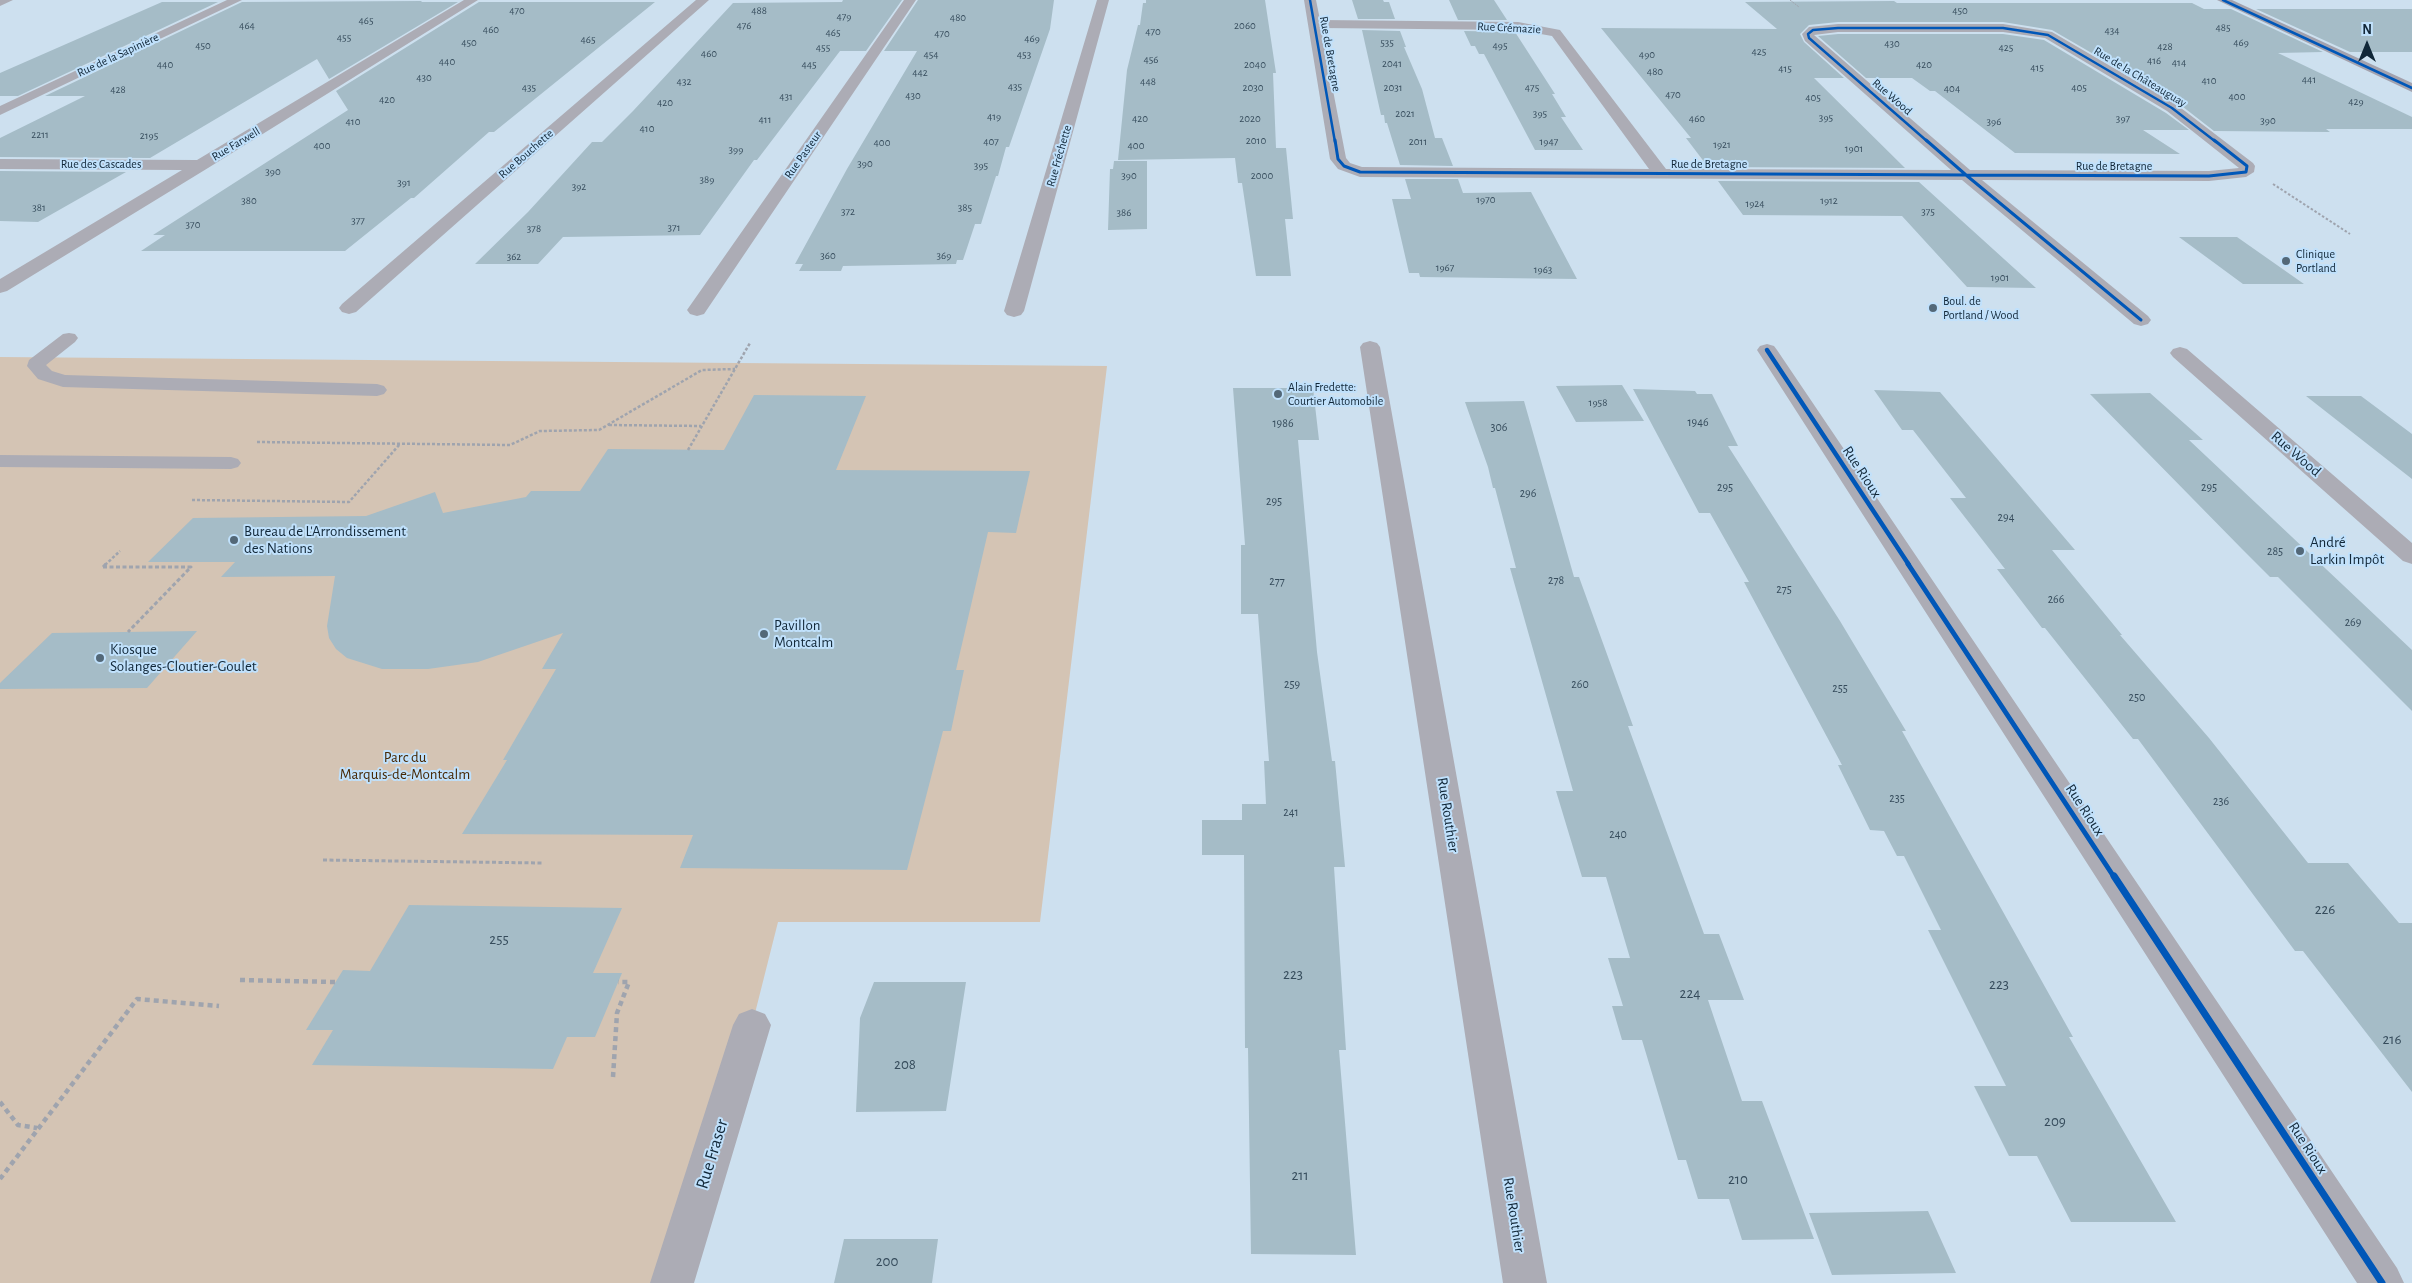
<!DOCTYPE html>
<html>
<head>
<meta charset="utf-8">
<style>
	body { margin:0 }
	#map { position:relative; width:2412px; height:1283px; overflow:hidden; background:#cde0ef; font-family:"Alegreya Sans",sans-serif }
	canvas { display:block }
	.north { position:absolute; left:2342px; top:20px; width:50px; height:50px; -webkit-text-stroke:4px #c0e1fc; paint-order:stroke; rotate:0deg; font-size:14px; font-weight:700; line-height:20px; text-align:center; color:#112738 }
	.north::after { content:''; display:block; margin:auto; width:18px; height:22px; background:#112738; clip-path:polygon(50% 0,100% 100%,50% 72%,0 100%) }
</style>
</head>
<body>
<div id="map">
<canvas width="2412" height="1283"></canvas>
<div class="north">N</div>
</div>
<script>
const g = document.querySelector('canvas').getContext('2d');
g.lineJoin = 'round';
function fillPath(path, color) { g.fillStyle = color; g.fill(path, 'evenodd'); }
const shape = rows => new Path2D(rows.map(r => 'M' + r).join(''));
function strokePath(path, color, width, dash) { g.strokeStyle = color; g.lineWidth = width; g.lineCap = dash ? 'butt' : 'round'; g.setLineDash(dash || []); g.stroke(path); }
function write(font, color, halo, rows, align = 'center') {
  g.font = font + ' "Alegreya Sans",sans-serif'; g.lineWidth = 4; g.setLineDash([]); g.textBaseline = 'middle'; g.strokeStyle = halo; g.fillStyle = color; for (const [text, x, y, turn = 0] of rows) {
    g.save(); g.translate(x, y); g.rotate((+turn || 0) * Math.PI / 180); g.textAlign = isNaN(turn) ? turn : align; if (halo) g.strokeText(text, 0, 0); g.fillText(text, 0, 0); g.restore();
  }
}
fillPath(shape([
	[0,357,1107,366,1040,922,778,922,752,1025,669,1283,0,1283]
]), '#d4c4b4');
fillPath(shape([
	[843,0,902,0,866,51,840,51,757,160,754,160,700,235,563,237,538,264,475,264,528,212,592,142,602,142,633,111,733,3,842,2],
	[918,0,1054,0,1050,29,1009,147,1006,147,998,176,996,176,981,224,975,224,963,260,957,260,956,264,843,266,841,271,799,271,803,264,795,264,847,169,917,51,884,51],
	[1146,0,1265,0,1276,73,1273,73,1276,148,1286,148,1293,219,1285,219,1291,276,1256,276,1242,183,1238,183,1235,158,1118,160,1127,70,1138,25,1140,25,1143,3,1146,3],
	[1352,0,1383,0,1384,2,1389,2,1395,19,1358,19],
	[1449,0,1494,0,1507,20,1458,20],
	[422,1,421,2,458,2,329,79,317,59,150,158,0,157,0,138,85,96,45,96,242,2],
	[1894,1,1897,3,2192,3,2204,9,2231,9,2323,52,2278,53,2412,117,2412,129,2326,129,2330,132,2214,131,2178,103,2052,30,2003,22,1838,22,1809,25,1800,34,1804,42,1844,78,1814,78,1905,168,1708,167,1686,138,1691,138,1601,28,1777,29,1745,2],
	[162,2,218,2,18,96,0,96,0,73],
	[479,2,655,2,494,132,489,132,414,198,411,198,345,251,141,251,165,235,153,235,348,110,336,91],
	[2256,9,2412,9,2412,52,2350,52],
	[1362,30,1400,31,1406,47,1404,47,1422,89,1435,138,1442,138,1453,166,1400,165,1387,123,1385,123,1384,115,1381,115],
	[1464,31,1515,32,1555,94,1552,94,1566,117,1561,117,1583,150,1535,150,1484,54,1479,54,1475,46,1471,46],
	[1838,34,2003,34,2044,40,2166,113,2189,130,2143,130,2180,154,2015,153,1935,91,1930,91,1912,78,1866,78,1818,36],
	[1114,161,1147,161,1147,229,1108,230,1110,169,1113,169],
	[0,171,126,172,38,222,0,221],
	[1405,179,1458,179,1463,193,1531,192,1577,279,1420,277,1419,273,1409,273,1392,199,1411,199],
	[1718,181,1919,182,2036,288,1967,287,1902,216,1743,215],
	[2179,237,2237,237,2304,284,2243,284],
	[1622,385,1644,421,1576,422,1556,386],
	[1233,388,1313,388,1319,440,1298,440,1317,652,1332,761,1335,761,1345,867,1334,867,1346,1050,1339,1050,1356,1255,1251,1254,1248,1048,1245,1048,1244,855,1202,855,1202,820,1242,820,1242,804,1266,804,1264,761,1269,761,1258,614,1241,614,1241,545,1245,545],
	[1633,389,1695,391,1697,394,1712,394,1738,446,1728,446,1840,621,1906,731,1902,731,2073,1037,2069,1037,2176,1222,2071,1222,2037,1156,2009,1156,1974,1086,2006,1086,1928,930,1941,930,1904,856,1897,856,1884,831,1870,830,1838,765,1842,765,1744,582,1749,582,1710,513,1699,513],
	[1874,390,1940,392,2075,550,2052,550,2122,635,2120,635,2209,738,2308,863,2348,863,2399,923,2412,923,2412,1092,2303,951,2295,951,2138,739,2133,739,2045,628,2042,628,1997,569,2005,569,1950,498,1966,498,1913,430,1902,430],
	[2150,393,2203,440,2189,440,2412,650,2412,711,2278,577,2270,577,2242,549,2090,394],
	[754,395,866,396,836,470,1030,471,1016,533,988,532,956,670,964,670,951,731,943,731,907,870,680,868,693,835,462,834,507,760,503,760,556,669,542,669,563,633,478,662,428,669,382,669,347,658,336,649,329,638,327,626,335,576,221,577,235,562,148,562,193,518,366,516,435,492,443,513,526,497,531,491,580,491,608,449,724,450],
	[2306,396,2361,396,2412,434,2412,479],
	[1524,401,1574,577,1579,577,1633,726,1628,726,1704,934,1719,934,1744,1000,1708,1000,1742,1101,1762,1101,1814,1239,1742,1240,1729,1199,1698,1199,1686,1160,1678,1160,1642,1040,1622,1040,1612,1006,1623,1006,1608,958,1630,958,1606,877,1582,877,1556,791,1573,791,1510,568,1516,568,1495,488,1493,488,1488,467,1465,402],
	[197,631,147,688,0,689,0,683,52,633],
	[409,905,622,908,593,973,622,973,595,1037,567,1037,553,1069,312,1065,333,1030,306,1030,343,970,370,971],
	[874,982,966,982,946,1111,856,1112,860,1018],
	[1928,1211,1956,1273,1832,1275,1809,1213],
	[844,1239,938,1239,932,1283,834,1283]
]), '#a5bcc7');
strokePath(shape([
	[1790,0,1799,7]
]), '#9fa4ae', 1, [2, 1]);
strokePath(shape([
	[2273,184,2350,234]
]), '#9fa4ae', 2, [2.5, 2]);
strokePath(shape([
	[609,425,701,426],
	[257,442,510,445,540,431,599,430,702,370,735,369],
	[688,450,750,343],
	[192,500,349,502,400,444],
	[105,565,120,551]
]), '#9fa4ae', 2.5, [3, 2]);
strokePath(shape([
	[103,567,191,567,128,632],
	[103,567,106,564],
	[323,860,542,863]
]), '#9fa4ae', 3, [4, 2.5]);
strokePath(shape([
	[240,980,335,982],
	[613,1077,617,1013,629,982,618,982],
	[0,1102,18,1125,37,1128],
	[0,1179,137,999,219,1006]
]), '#9fa4ae', 4.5, [5, 4]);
fillPath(shape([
	[69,333,75,334,78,338,75,342,46,365,52,371,65,375,377,384,384,386,387,390,384,394,377,396,63,387,38,379,27,366,29,360,63,334,69,333],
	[0,455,231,457,238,459,241,463,238,467,231,469,0,467,0,455]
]), '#acacb5');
fillPath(shape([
	[0,0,13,0,0,6,0,0],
	[227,0,242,0,0,115,0,106,227,0],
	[464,0,478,0,208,168,7,291,0,293,0,279,182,170,0,169,0,159,197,160,464,0],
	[696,0,709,0,356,312,349,314,342,312,339,308,342,304,696,0],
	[904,0,916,0,704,314,697,316,690,314,687,310,904,0],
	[1097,0,1109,0,1024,311,1021,315,1014,317,1007,315,1004,311,1097,0],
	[1304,0,1316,0,1320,20,1518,22,1560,30,1666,169,1951,170,1805,41,1802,34,1809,27,1838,24,2003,24,2052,32,2177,105,2253,163,2255,166,2254,172,2246,177,2209,181,1982,180,2148,316,2151,320,2148,324,2141,326,2134,324,1962,180,1360,177,1338,169,1330,159,1304,0],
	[1321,28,1518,30,1552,36,1649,169,1362,167,1350,163,1346,158,1321,28],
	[1838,32,2003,32,2045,38,2167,111,2239,168,2209,171,1970,170,1814,35,1838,32],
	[1370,341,1377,343,1380,347,1547,1283,1503,1283,1360,347,1363,343,1370,341],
	[1767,344,1774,346,1777,350,2397,1268,2404,1283,2357,1283,1757,350,1760,346,1767,344],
	[2180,347,2187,349,2412,543,2412,564,2403,561,2173,357,2170,353,2173,349,2180,347],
	[752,1009,765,1014,771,1025,694,1283,650,1283,733,1025,739,1014,752,1009]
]), '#acacb5');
fillPath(shape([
	[2217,0,2232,0,2412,83,2412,92,2217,0]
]), '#a3a2ae');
strokePath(shape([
	[1310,0,1335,142],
	[2223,0,2412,88],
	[1928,142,1809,38,1808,34,1813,30,1838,28,2003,28,2048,35,2172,108,2216,142]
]), '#0057b8', 2.5);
strokePath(shape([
	[1335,140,1338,159,1344,166,1360,172,1966,175],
	[1926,140,1966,175],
	[1966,175,2209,176,2246,172,2247,166,2214,140],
	[1966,175,2141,320]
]), '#0057b8', 3);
strokePath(shape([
	[1767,350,1909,565]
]), '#0057b8', 4.5);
strokePath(shape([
	[1908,564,2114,877]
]), '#0057b8', 5);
strokePath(shape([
	[2114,876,2382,1283]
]), '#0057b8', 7);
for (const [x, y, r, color] of [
	[2286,261,5,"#536878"],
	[1933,308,5,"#536878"],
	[1278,394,5,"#536878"],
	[234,540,5,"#536878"],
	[2300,551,5,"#536878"],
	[764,634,5,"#536878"],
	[100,658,5,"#536878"]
]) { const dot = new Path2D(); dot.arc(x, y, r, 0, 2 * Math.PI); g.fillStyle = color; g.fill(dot); strokePath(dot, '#c0e1fc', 2); }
write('11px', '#364c5c', null, [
	["470",517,11],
	["488",759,11],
	["450",1960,11],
	["479",844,17],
	["480",958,18],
	["465",366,21],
	["464",247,26],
	["476",744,26],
	["2060",1245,26],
	["485",2223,28],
	["460",491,30],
	["434",2112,31],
	["470",1153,32],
	["465",833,33],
	["470",942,34],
	["455",344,38],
	["469",1032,39],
	["465",588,40],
	["450",469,43],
	["535",1387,43],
	["469",2241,43],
	["430",1892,44],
	["450",203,46],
	["495",1500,46],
	["428",2165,47],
	["455",823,48],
	["425",2006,48],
	["425",1759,52],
	["460",709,54],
	["454",931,55],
	["453",1024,55],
	["490",1647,55],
	["456",1151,60],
	["416",2154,61],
	["440",447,62],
	["414",2179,63],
	["2041",1392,64],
	["440",165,65],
	["445",809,65],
	["2040",1255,65],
	["420",1924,65],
	["415",2037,68],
	["415",1785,69],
	["480",1655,72],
	["442",920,73],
	["430",424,78],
	["441",2309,80],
	["410",2209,81],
	["432",684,82],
	["448",1148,82],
	["435",1015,87],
	["435",529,88],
	["2030",1253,88],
	["2031",1393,88],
	["475",1532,88],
	["405",2079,88],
	["404",1952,89],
	["428",118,90],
	["470",1673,95],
	["430",913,96],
	["431",786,97],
	["400",2237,97],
	["405",1813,98],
	["420",387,100],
	["429",2356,102],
	["420",665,103],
	["2021",1405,114],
	["395",1540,114],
	["419",994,117],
	["395",1826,118],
	["420",1140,119],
	["2020",1250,119],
	["460",1697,119],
	["397",2123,119],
	["411",765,120],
	["390",2268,121],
	["410",353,122],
	["396",1994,122],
	["410",647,129],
	["2211",40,135],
	["2195",149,136],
	["2010",1256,141],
	["407",991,142],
	["2011",1418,142],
	["1947",1549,142],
	["400",882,143],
	["1921",1722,145],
	["400",322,146],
	["400",1136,146],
	["1901",1854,149],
	["399",736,150],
	["390",865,164],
	["395",981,166],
	["390",273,172],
	["390",1129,176],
	["2000",1262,176],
	["389",707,180],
	["391",404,183],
	["392",579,187],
	["1970",1486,200],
	["380",249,201],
	["1912",1829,201],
	["1924",1755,204],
	["381",39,208],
	["385",965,208],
	["372",848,212],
	["375",1928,212],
	["386",1124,213],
	["377",358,221],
	["370",193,225],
	["371",674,228],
	["378",534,229],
	["360",828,256],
	["369",944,256],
	["362",514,257],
	["1967",1445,268],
	["1963",1543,270],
	["1901",2000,278],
	["1958",1598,403]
]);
write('12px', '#112738', '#c0e1fc', [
	["Rue Crémazie",1509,28,3],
	["Rue de Bretagne",1330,54,80],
	["Rue de la Sapinière",118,55,-25],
	["Rue de la Châteauguay",2140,77,31],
	["Rue Wood",1892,97,41],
	["Rue Farwell",236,144,-31],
	["Rue Bouchette",526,154,-41],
	["Rue Pasteur",803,155,-55],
	["Rue Fréchette",1059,156,-74],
	["Rue des Cascades",101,164],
	["Rue de Bretagne",1709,164],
	["Rue de Bretagne",2114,166]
]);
write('12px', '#112738', '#c0e1fc', [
	["Clinique",2296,254],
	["Portland",2296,268],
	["Boul. de",1943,301],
	["Portland / Wood",1943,315],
	["Alain Fredette:",1288,387],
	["Courtier Automobile",1288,401]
], 'left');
write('12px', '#364c5c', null, [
	["1946",1698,422],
	["1986",1283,423],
	["306",1499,427],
	["295",1725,487],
	["295",2209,487],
	["296",1528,493],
	["295",1274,501],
	["294",2006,517],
	["285",2275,551],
	["278",1556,580],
	["277",1277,581],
	["275",1784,589],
	["266",2056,599],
	["269",2353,622],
	["259",1292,684],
	["260",1580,684],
	["255",1840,688],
	["250",2137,697],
	["235",1897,798],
	["236",2221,801],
	["241",1291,812],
	["240",1618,834]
]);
write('15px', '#112738', '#c0e1fc', [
	["Rue Wood",2296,454,41],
	["Rue Rioux",1862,472,57],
	["Rue Rioux",2085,810,57],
	["Rue Routhier",1448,815,81],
	["Rue Rioux",2308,1148,57],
	["Rue Routhier",1514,1215,81]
]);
write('15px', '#112738', '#c0e1fc', [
	["Bureau de L'Arrondissement",244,531],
	["des Nations",244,548],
	["André",2310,542],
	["Larkin Impôt",2310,559],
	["Pavillon",774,625],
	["Montcalm",774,642],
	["Kiosque",110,649],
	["Solanges-Cloutier-Goulet",110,666]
], 'left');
write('15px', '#472804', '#c0e1fc', [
	["Parc du",405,757],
	["Marquis-de-Montcalm",405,774]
]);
write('15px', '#364c5c', null, [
	["226",2325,909],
	["255",499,939],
	["223",1293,974],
	["223",1999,984],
	["224",1690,993],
	["216",2392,1039],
	["208",905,1064],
	["209",2055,1121],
	["211",1300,1175],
	["210",1738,1179],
	["200",887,1261]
]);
write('18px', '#112738', '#c0e1fc', [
	["Rue Fraser",712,1154,-73]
]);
</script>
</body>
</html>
